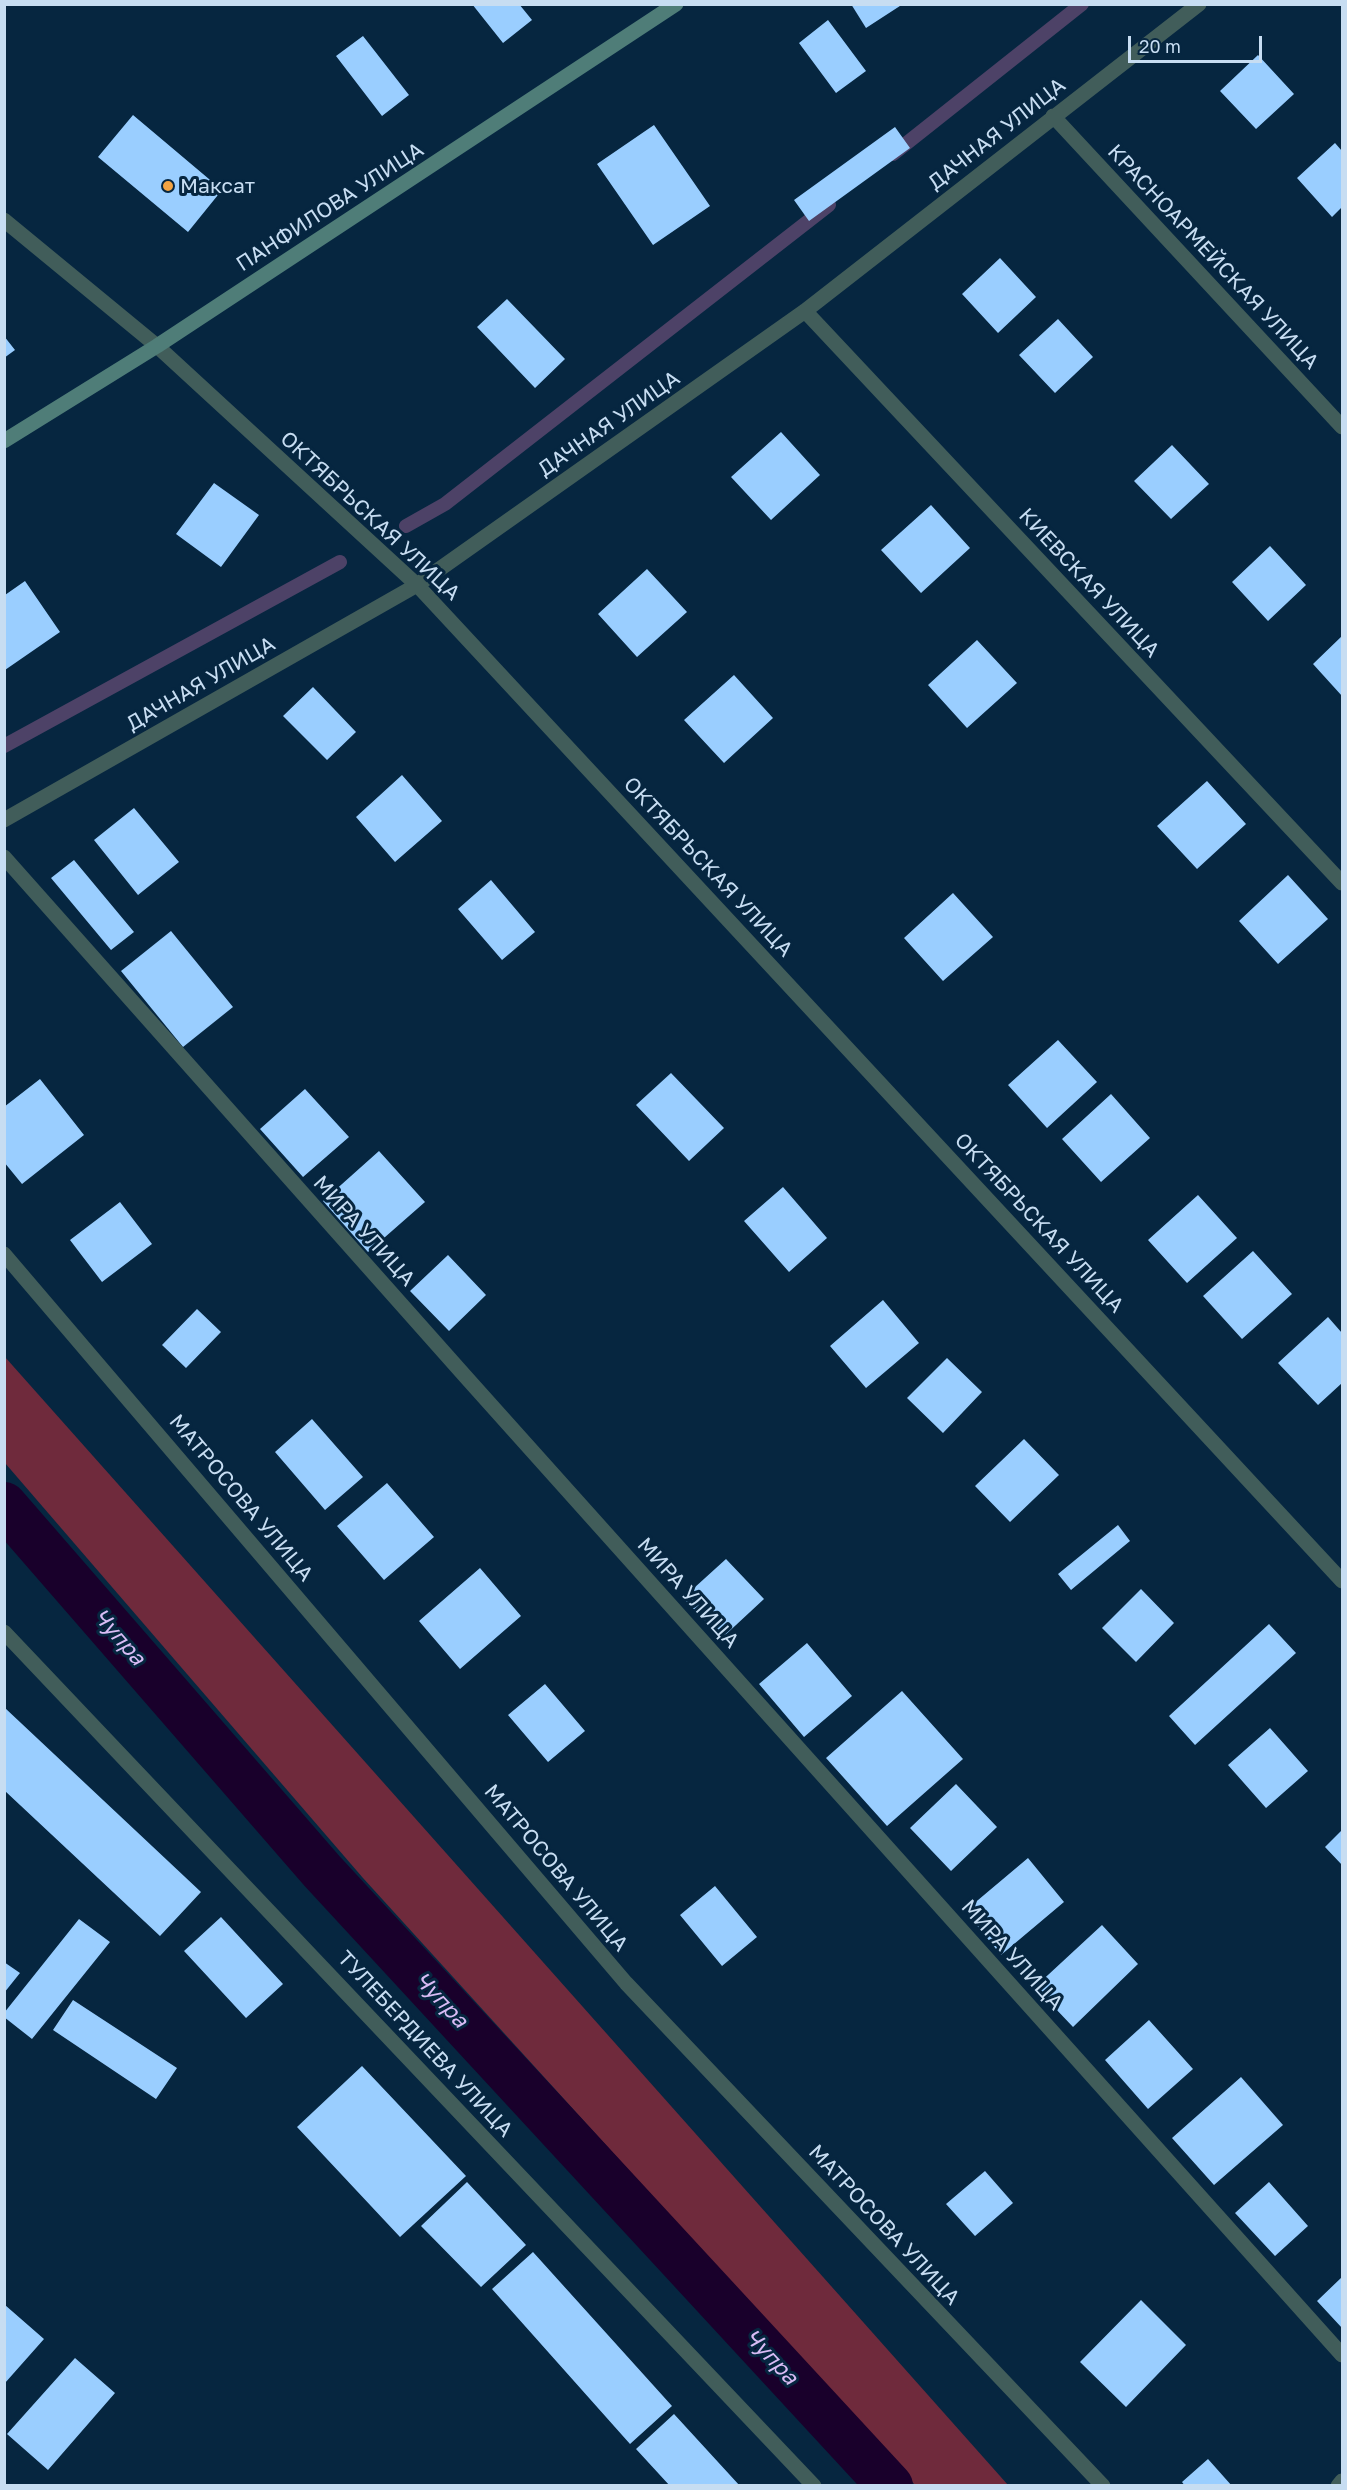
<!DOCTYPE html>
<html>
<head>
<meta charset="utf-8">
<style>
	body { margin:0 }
	#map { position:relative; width:1347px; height:2490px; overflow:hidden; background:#062640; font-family:"Golos Text",sans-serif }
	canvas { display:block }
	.frame { position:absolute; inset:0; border:6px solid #c7ddf2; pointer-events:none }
	.scale { position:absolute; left:1128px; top:36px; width:134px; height:27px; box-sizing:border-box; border:3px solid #c7ddf2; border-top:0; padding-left:8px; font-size:18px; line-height:21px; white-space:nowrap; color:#c7ddf2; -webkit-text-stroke:4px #062640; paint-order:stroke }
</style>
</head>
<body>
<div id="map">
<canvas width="1347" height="2490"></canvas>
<div class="frame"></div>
<div class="scale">20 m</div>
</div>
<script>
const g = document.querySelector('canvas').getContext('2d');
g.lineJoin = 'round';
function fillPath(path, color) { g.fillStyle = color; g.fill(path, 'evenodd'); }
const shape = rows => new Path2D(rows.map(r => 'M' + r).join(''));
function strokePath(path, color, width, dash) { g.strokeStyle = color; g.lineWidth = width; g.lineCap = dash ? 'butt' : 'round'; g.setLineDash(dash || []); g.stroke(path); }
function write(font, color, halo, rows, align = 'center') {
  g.font = font + ' "Golos Text",sans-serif'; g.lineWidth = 6; g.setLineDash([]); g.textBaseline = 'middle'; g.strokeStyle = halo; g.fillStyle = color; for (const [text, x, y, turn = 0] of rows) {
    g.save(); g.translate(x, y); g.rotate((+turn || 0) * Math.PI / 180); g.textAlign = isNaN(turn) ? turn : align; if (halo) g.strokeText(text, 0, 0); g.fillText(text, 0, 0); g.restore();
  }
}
fillPath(shape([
	[4,1357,5,1357,1008,2485,915,2485,363,1878,5,1463]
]), '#6f2a3c');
strokePath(shape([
	[893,154,1082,4],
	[406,526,445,504,829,205],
	[4,746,340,562]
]), '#4d4267', 14);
strokePath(shape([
	[4,1505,322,1871,890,2486]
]), '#19002b', 46);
fillPath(shape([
	[472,4,519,4,532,20,503,43],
	[851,4,903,4,866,28],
	[828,20,866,71,836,93,799,43],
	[363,36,409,95,382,116,336,56],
	[1258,55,1294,94,1256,129,1220,91],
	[133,115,222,190,188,232,98,157],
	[654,125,710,206,653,245,597,164],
	[895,127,910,148,809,221,794,200],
	[1335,143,1342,151,1342,207,1332,217,1297,178],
	[1000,258,1036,297,998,333,962,294],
	[507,299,565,359,535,388,477,327],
	[1058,319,1093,357,1055,393,1019,355],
	[4,336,15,350,4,358],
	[781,432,820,475,771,520,731,477],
	[1172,445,1209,484,1171,519,1134,481],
	[214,483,259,515,221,567,176,534],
	[931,505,970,548,921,593,881,550],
	[1270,546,1306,585,1268,621,1232,582],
	[647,569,687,612,637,657,598,614],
	[25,581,60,632,5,670,5,595],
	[1342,636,1342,696,1313,664],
	[977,640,1017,683,967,728,928,685],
	[734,675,773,718,724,763,684,720],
	[313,687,356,732,327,760,283,716],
	[402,775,442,821,395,862,356,817],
	[1207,781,1246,824,1197,869,1157,826],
	[134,808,179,862,138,895,94,840],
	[74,860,134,932,111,950,51,878],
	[1288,875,1328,919,1278,964,1239,921],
	[491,880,535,932,502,960,458,909],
	[953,893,993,937,943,981,904,938],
	[171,931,233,1007,183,1047,121,971],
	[1058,1040,1097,1082,1047,1128,1008,1085],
	[671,1073,724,1128,689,1161,636,1105],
	[40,1079,84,1135,22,1184,4,1162,4,1107],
	[305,1089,349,1137,303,1177,260,1129],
	[1111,1094,1150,1138,1101,1182,1062,1139],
	[379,1151,425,1202,368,1252,323,1201],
	[783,1187,827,1238,789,1272,744,1221],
	[1198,1195,1237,1238,1187,1283,1148,1240],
	[120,1202,152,1244,102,1282,70,1240],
	[1253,1251,1292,1294,1242,1339,1203,1296],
	[448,1255,486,1295,449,1331,410,1291],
	[883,1300,919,1343,866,1388,830,1346],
	[197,1309,221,1332,186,1368,162,1345],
	[1328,1317,1342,1333,1342,1383,1318,1405,1278,1363],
	[947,1358,982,1392,943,1433,907,1398],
	[312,1419,363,1477,325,1510,275,1452],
	[1024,1439,1059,1475,1010,1522,975,1486],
	[387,1483,434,1537,384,1580,337,1526],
	[1118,1525,1130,1541,1071,1590,1058,1574],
	[726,1559,764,1599,722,1638,683,1598],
	[480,1568,521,1616,460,1669,419,1621],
	[1141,1589,1174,1623,1136,1662,1102,1628],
	[1269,1624,1296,1653,1195,1745,1169,1716],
	[807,1643,852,1696,804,1737,759,1684],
	[545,1684,585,1731,548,1762,508,1715],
	[902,1691,963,1759,887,1826,826,1758],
	[5,1708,201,1892,160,1936,5,1791],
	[1270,1728,1308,1771,1266,1808,1228,1765],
	[956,1784,997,1827,951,1871,910,1828],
	[1342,1830,1342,1865,1325,1847],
	[1028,1858,1064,1902,1001,1955,965,1911],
	[715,1886,757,1937,722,1966,680,1915],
	[221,1917,283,1984,246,2018,184,1951],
	[79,1919,110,1942,32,2039,4,2017,4,2013],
	[1102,1925,1138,1964,1073,2027,1035,1987],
	[4,1962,20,1973,4,1993],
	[73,2000,177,2068,156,2099,53,2030],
	[1149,2020,1193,2069,1148,2109,1105,2060],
	[362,2066,466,2176,400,2237,297,2127],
	[1241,2077,1283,2125,1214,2185,1172,2138],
	[985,2171,1013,2203,975,2236,946,2204],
	[467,2182,526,2245,481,2287,421,2226],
	[1269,2182,1308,2226,1275,2256,1235,2213],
	[533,2252,672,2406,630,2444,492,2289],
	[1342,2277,1342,2328,1317,2301],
	[1141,2300,1186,2345,1126,2407,1080,2362],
	[5,2305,44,2339,5,2383],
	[75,2358,115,2393,48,2470,7,2434],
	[674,2414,740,2486,670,2486,636,2449],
	[1208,2459,1232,2486,1185,2486,1182,2482]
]), '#9aceff');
strokePath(shape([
	[1053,116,1342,427],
	[4,220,157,346,417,585,1342,1581],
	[805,311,1342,883],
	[4,820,417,585,805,311,1199,4],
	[4,857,465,1376,1342,2355],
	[4,1254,626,1983,1103,2486],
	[4,1632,814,2486],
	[1338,2486,1342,2481]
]), '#415d5a', 15);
strokePath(shape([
	[4,441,157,346,676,4]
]), '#4f7d78', 15);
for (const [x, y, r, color] of [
	[168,186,6,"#f4a443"]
]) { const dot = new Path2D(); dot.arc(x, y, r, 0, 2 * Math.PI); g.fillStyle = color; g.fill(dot); strokePath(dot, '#062640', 2); }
write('21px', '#c7ddf2', '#062640', [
	["ДАЧНАЯ УЛИЦА",997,134,-38],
	["ПАНФИЛОВА УЛИЦА",330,207,-33],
	["КРАСНОАРМЕЙСКАЯ УЛИЦА",1213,257,47],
	["ДАЧНАЯ УЛИЦА",609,424,-35],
	["ОКТЯБРЬСКАЯ УЛИЦА",370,516,43],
	["КИЕВСКАЯ УЛИЦА",1089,583,47],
	["ДАЧНАЯ УЛИЦА",201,684,-30],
	["ОКТЯБРЬСКАЯ УЛИЦА",708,867,47],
	["ОКТЯБРЬСКАЯ УЛИЦА",1039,1223,47],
	["МИРА УЛИЦА",364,1231,48],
	["МАТРОСОВА УЛИЦА",241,1498,50],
	["МИРА УЛИЦА",688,1593,48],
	["МАТРОСОВА УЛИЦА",556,1868,50],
	["МИРА УЛИЦА",1012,1955,48],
	["ТУЛЕБЕРДИЕВА УЛИЦА",425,2044,47],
	["МАТРОСОВА УЛИЦА",884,2225,47]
]);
write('21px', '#c7ddf2', '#062640', [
	["Максат",180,186]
], 'left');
write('italic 22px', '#d9bcf5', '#062640', [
	["Чупра",119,1637,49],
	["Чупра",441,2000,47],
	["Чупра",771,2357,47]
]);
</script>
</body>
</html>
